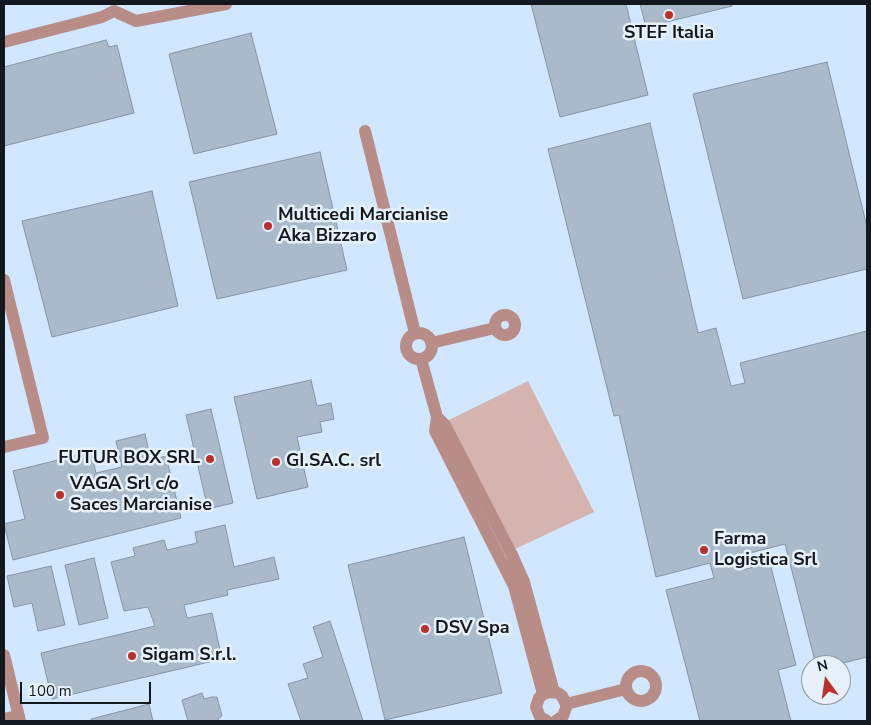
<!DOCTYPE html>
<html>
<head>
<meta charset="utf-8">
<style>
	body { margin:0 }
	#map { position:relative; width:871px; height:725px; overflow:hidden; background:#e7f1fb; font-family:"Nunito Sans",sans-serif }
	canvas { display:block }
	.frame { position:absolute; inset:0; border:5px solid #12181e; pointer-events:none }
	.north { position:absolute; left:801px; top:655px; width:50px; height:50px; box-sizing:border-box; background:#e7f1fb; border:1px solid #929aa3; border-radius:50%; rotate:346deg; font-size:14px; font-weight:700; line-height:20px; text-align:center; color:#12181e }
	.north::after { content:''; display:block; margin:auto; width:18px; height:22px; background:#bd2f2a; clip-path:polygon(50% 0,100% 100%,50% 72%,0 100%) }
	.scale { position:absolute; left:20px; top:682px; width:131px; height:22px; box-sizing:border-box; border:2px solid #12181e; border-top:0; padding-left:6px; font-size:15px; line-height:18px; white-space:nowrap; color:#12181e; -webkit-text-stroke:4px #e7f1fb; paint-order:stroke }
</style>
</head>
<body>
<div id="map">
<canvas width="871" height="725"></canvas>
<div class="frame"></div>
<div class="north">N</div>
<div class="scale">100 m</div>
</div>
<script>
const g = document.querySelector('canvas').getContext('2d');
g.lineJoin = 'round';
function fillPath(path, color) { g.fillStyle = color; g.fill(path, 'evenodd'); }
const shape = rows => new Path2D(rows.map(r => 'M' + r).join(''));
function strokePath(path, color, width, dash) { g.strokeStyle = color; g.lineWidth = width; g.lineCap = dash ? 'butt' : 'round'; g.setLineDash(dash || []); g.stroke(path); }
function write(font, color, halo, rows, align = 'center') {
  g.font = font + ' "Nunito Sans",sans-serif'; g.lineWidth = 5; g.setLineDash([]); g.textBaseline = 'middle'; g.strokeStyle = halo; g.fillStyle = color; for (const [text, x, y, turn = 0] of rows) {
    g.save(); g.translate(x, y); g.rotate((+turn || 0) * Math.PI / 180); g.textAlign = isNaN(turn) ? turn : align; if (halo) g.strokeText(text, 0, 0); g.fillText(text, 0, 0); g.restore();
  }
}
fillPath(shape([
	[4,4,865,4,867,8,867,721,4,721],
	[811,665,841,665,841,695,811,695]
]), '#d1e7ff');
fillPath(shape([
	[528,381,594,512,513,550,447,421]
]), '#d5b3ae');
const building = shape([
	[531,4,626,4,648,95,560,117,531,4],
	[640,4,732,4,732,6,646,27,640,4],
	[251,33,277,134,194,154,169,54,251,33],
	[106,40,109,47,117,45,134,113,4,146,4,67,106,40],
	[827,62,867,227,867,269,743,299,693,94,827,62],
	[650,123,698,333,716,328,731,386,745,383,740,363,867,331,867,657,835,665,816,665,785,544,738,556,742,570,770,563,796,665,778,670,791,721,700,721,666,590,714,578,710,563,656,577,619,415,614,416,548,149,650,123],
	[320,152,347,270,217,299,189,182,320,152],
	[152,191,178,306,52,337,22,221,152,191],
	[311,380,317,406,331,403,334,419,320,422,322,432,297,437,308,487,257,499,234,397,311,380],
	[211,409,233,503,208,509,186,415,211,409],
	[145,434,151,460,166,456,181,518,13,560,4,524,25,519,13,471,91,452,96,473,122,467,116,441,145,434],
	[225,525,234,567,274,557,279,579,227,590,228,595,184,605,187,618,212,613,222,659,52,699,41,653,155,626,148,607,124,611,111,562,135,556,133,548,164,540,167,550,197,543,195,532,225,525],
	[464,537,502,693,385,720,348,565,464,537],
	[94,558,108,618,79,625,65,565,94,558],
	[51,566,65,625,38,631,32,603,14,607,7,576,51,566],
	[330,621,363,721,301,721,288,684,308,678,303,664,323,657,313,627,330,621],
	[202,693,204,699,212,697,217,697,222,716,218,719,219,721,188,721,182,700,202,693],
	[149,704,153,721,92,721,91,719,149,704]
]);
fillPath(building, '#aabaca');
strokePath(building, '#8695a5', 1);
strokePath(shape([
	[4,42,102,17,114,11,136,21,226,4],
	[365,131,415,333],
	[4,280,43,438,4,447],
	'495 325a10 10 0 1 1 20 0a10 10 0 1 1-20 0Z',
	'406 346a13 13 0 1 1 26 0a13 13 0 1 1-26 0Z',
	[431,343,495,328],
	[421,359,437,417,435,431,514,586,543,694],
	[437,417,445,425,512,555,524,582,554,692],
	[4,655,20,721],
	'626 686a15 15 0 1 1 30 0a15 15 0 1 1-30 0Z',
	[566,704,626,689],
	[4,719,19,716],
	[547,721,540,717,536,707,539,698,543,694,550,692,558,693,562,696,566,704,566,708,563,716,556,721]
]), '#b88d87', 12);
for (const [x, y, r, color] of [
	[669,15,5,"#bd2f2a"],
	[268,226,5,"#bd2f2a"],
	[210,459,5,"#bd2f2a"],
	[276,462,5,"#bd2f2a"],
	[60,495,5,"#bd2f2a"],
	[704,550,5,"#bd2f2a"],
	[425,629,5,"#bd2f2a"],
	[132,656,5,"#bd2f2a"]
]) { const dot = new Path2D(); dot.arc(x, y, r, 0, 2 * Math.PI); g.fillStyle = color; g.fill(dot); strokePath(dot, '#e7f1fb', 2); }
write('bold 18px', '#12181e', '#e7f1fb', [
	["STEF Italia",669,34,"center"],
	["Multicedi Marcianise",278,216],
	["Aka Bizzaro",278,237],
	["FUTUR BOX SRL",200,459,"right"],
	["GI.SA.C. srl",286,462],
	["VAGA Srl c/o",70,485],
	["Saces Marcianise",70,506],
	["Farma",714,540],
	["Logistica Srl",714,561],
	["DSV Spa",435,629],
	["Sigam S.r.l.",142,656]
], 'left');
</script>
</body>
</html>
